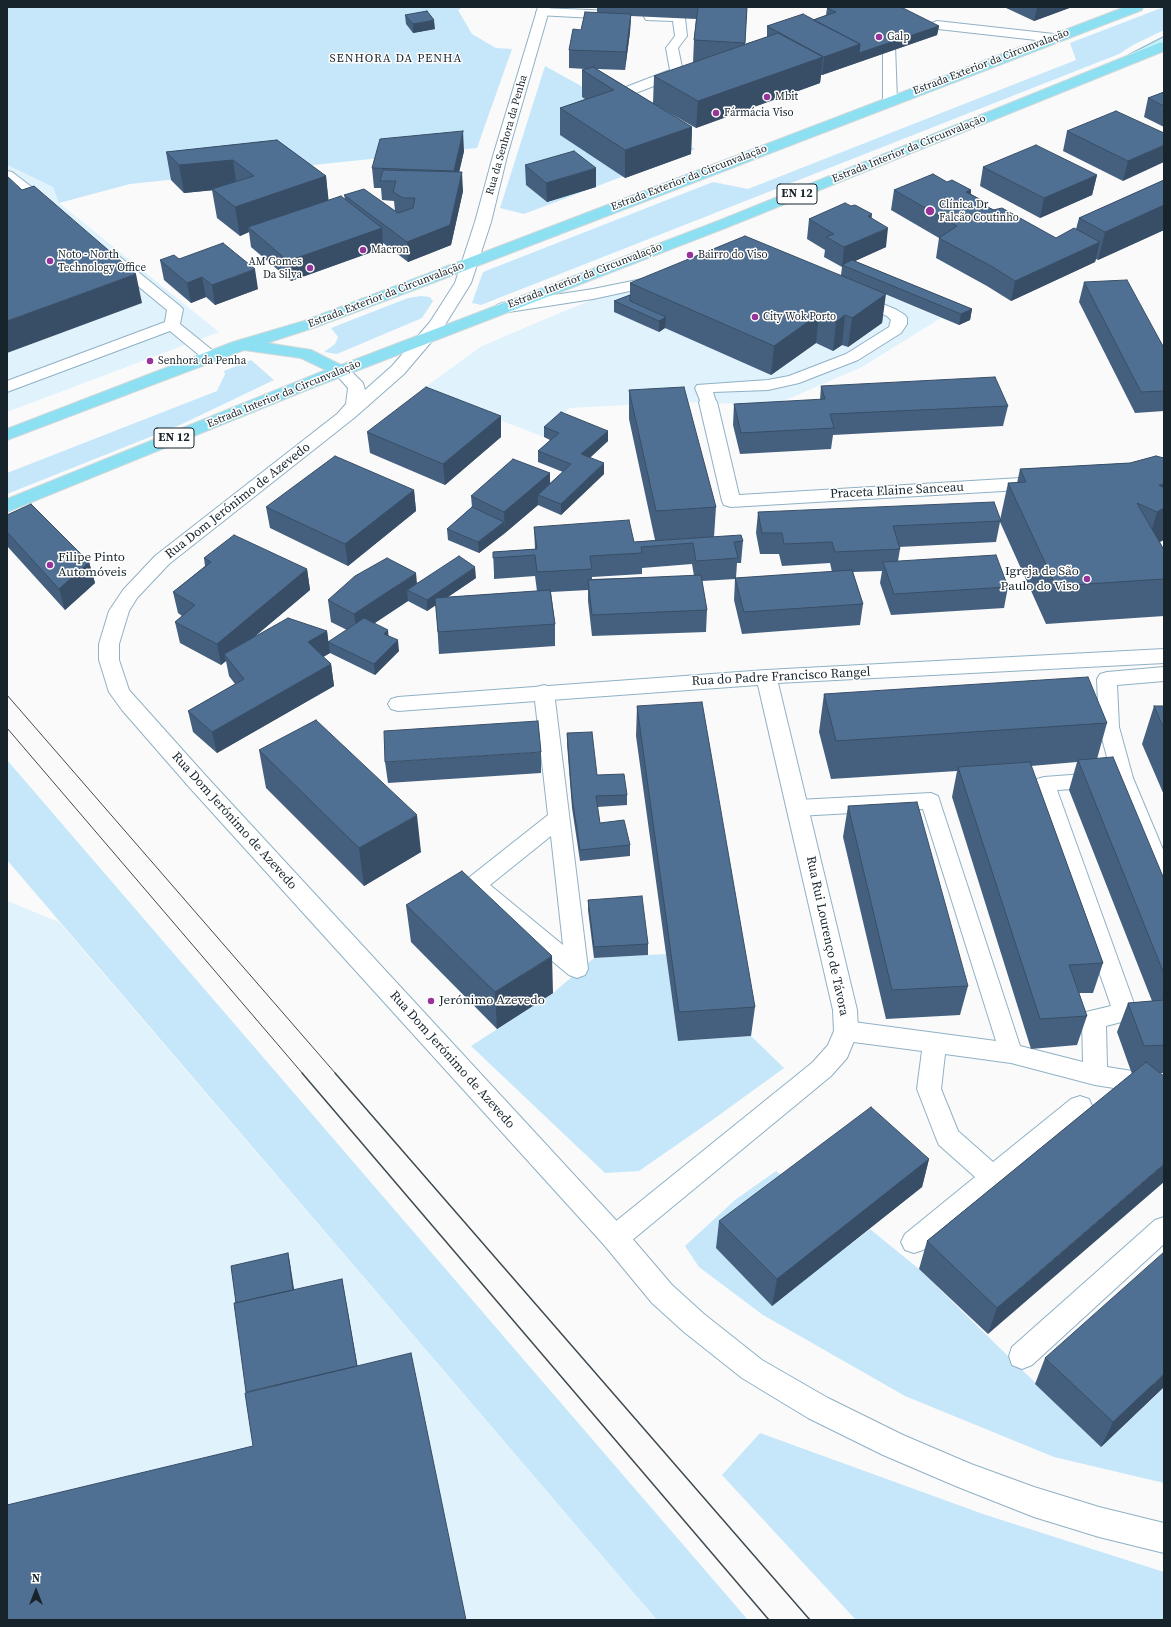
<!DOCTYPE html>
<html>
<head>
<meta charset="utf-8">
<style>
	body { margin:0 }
	#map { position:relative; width:1171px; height:1627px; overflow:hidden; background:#fafafa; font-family:"Source Serif 4",serif }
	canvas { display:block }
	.frame { position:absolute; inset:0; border:8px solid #17242c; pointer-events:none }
	.north { position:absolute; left:16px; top:1571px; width:40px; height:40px; -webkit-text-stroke:3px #fff; paint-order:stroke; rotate:0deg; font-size:11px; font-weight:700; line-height:16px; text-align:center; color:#17242c }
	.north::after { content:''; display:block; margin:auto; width:14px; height:18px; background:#17242c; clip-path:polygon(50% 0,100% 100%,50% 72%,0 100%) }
</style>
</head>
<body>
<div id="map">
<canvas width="1171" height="1627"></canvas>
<div class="frame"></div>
<div class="north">N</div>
</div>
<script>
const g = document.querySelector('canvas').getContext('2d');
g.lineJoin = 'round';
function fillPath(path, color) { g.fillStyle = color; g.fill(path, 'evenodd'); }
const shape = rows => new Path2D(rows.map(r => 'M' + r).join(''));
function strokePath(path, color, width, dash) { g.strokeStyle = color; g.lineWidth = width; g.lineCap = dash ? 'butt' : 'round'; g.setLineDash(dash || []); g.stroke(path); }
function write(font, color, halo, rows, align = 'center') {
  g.font = font + ' "Source Serif 4",serif'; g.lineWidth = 3; g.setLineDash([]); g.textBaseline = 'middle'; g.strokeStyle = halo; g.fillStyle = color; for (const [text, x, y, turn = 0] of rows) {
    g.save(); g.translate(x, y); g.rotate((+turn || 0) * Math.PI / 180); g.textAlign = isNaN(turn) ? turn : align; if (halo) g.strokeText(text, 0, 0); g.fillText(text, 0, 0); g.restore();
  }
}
fillPath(shape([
	[7,165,53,187,59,203,219,332,7,412],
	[749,237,941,318,862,367,774,405,684,402,569,408,544,437,421,390,482,346,562,312],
	[7,901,59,922,657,1620,7,1620]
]), '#e0f2fc');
fillPath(shape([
	[7,7,463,7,458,10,472,34,496,48,512,49,477,148,130,184,59,203,53,187,7,165],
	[1164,7,1164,30,1133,45,1119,54,481,305,472,303,483,272,713,182,748,189,1076,60,1070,43],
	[545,66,695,149,524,214,500,208],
	[421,296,430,297,433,301,422,318,337,354,324,352,335,344,338,337,331,328,408,298],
	[251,360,274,380,180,425,7,494,7,473,217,391,225,374,224,371],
	[7,760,748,1620,657,1620,7,860],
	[666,954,678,1041,751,1036,784,1068,711,1121,639,1171,605,1173,471,1046,553,993,594,958],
	[776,1171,797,1187,717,1248,772,1305,870,1229,919,1269,1101,1447,1164,1388,1164,1483,1054,1457,905,1396,763,1315,699,1267,685,1246,735,1200],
	[760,1433,983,1514,1164,1572,1164,1620,856,1620,722,1475]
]), '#c6e7fa');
const service = shape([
	[542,8,613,11,619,15,613,19,538,15,536,12,542,8],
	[650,13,679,14,685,18,687,36,678,48,683,72,682,75,618,100,608,100,606,97,608,94,670,70,666,48,675,36,673,21,646,20,644,17,646,14,650,13],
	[937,21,1054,34,1060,38,1054,42,938,29,895,45,897,101,895,104,890,105,885,104,883,101,883,43,885,40,937,21],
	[7,171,12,172,54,204,56,207,54,210,44,210,7,182,7,171],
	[115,256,120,257,180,306,183,309,180,324,217,354,219,357,217,360,211,362,205,360,170,331,7,392,7,381,165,322,167,310,110,263,108,260,110,257,115,256],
	[657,276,662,278,665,281,662,284,593,299,502,313,497,311,494,308,497,305,502,303,593,289,657,276],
	[857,293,897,310,905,315,907,318,907,324,901,333,858,360,799,383,768,390,713,392,716,402,714,405,708,407,702,405,695,388,697,385,768,380,789,376,846,354,889,327,891,320,887,316,852,301,849,298,852,295,857,293],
	[1164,667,1164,681,1117,685,1119,727,1133,778,1164,852,1164,886,1156,884,1153,878,1116,786,1057,790,1137,1012,1133,1019,1106,1026,1107,1067,1164,1076,1164,1096,1095,1085,1011,1063,945,1054,941,1089,958,1131,993,1162,1071,1099,1080,1096,1089,1099,1092,1106,1089,1113,923,1250,914,1253,905,1250,901,1242,905,1234,975,1177,939,1145,936,1138,917,1089,922,1051,846,1041,838,1038,834,1031,838,1024,846,1021,996,1041,923,809,798,816,791,813,788,808,791,803,798,800,931,793,938,796,1020,1046,1083,1062,1082,1019,1086,1012,1111,1006,1034,784,1037,779,1044,777,1111,772,1099,727,1097,679,1100,674,1107,672,1164,667],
	[544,685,551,687,554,692,588,969,585,975,577,978,569,975,467,891,464,885,467,879,548,815,534,692,537,687,544,685],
	[551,836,563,945,490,885,551,836],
	[1164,1217,1164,1244,1032,1365,1022,1369,1012,1365,1009,1356,1012,1347,1155,1220,1164,1217]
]);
const minor = shape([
	[708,397,714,398,717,402,739,495,1037,477,1043,479,1046,483,1043,487,1037,489,731,507,724,505,722,501,699,402,702,398,708,397],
	[1164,649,1164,663,778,683,857,1010,858,1031,847,1058,831,1076,625,1246,615,1250,605,1246,602,1238,605,1230,813,1062,828,1045,834,1031,833,1010,758,685,398,711,391,709,388,704,391,699,398,697,766,670,1164,649]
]);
const tertiary = shape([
	[538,7,550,7,507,156,491,222,471,283,443,328,404,374,354,418,169,564,137,598,129,611,119,644,119,660,129,690,206,776,625,1230,672,1285,704,1314,762,1360,828,1398,903,1435,971,1464,1034,1487,1099,1507,1164,1523,1164,1553,1099,1537,1034,1517,958,1487,883,1455,808,1418,742,1378,684,1332,652,1303,605,1246,190,788,122,710,109,692,99,660,99,644,109,611,123,590,155,556,337,414,346,404,348,388,333,371,335,367,341,366,347,367,363,383,365,390,392,366,430,322,455,283,475,222,493,156,538,7]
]);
const secondary = shape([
	[1164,37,1164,46,1139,61,1134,62,1129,61,1127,58,1129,55,1164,37]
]);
const primary = shape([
	[1125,7,1143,7,1142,10,477,266,316,327,267,343,311,350,341,365,718,221,1159,43,1164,42,1164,51,728,227,307,390,7,512,7,499,326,370,301,358,244,350,7,440,7,429,233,342,304,321,1125,7]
]);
strokePath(service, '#8fb1c5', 2);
strokePath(minor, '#8fb1c5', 2);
strokePath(tertiary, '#8fb1c5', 2);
strokePath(secondary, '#8fb1c5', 2);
strokePath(primary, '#d5d8d9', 2);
fillPath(service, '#fff');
fillPath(minor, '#fff');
fillPath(tertiary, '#fff');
fillPath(secondary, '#c6f0f8');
fillPath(primary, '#8de0f2');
strokePath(shape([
	[7,695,336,1074],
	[7,728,303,1074]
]), '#3f4a50', 1);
strokePath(shape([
	[302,1073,769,1620],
	[335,1073,810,1620]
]), '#3f4a50', 1.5);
fillPath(shape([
	[597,7,747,7,745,44,767,37,767,26,813,20,826,15,827,8,939,26,937,35,822,75,821,75,820,83,696,128,655,105,692,127,691,154,625,178,560,135,560,108,585,99,582,97,582,70,585,69,569,68,569,50,581,30,597,12],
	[631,16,696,19,694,40,693,63,654,76,653,103,597,69,625,70,630,32],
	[1004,7,1072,7,1034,21],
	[405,15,435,29,413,33,406,24],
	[1164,92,1164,127,1144,117,1148,98],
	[1067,131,1164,133,1123,181,1063,151],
	[277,140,326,176,328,200,345,199,344,195,395,211,394,201,382,200,381,188,374,188,372,168,464,151,459,172,463,191,451,245,408,262,383,243,383,248,291,281,251,247,249,232,240,236,217,218,212,190,184,193,171,180,166,152],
	[525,165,596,187,547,202,526,185],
	[983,167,1097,175,1092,195,1040,218,980,186],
	[1164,180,1164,230,1098,260,1096,259,1095,262,1011,301,987,286,936,258,939,238,891,210,894,190,947,182,971,190,971,194,985,202,984,205,1056,238,1076,229,1079,218],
	[872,218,886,247,855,261,972,309,970,320,959,325,885,294,882,323,848,347,842,345,833,351,816,343,771,375,665,328,659,332,614,312,614,301,630,295,630,283,841,275,842,267,824,257,825,250,807,239,809,219],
	[179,259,258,289,215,305,206,297,191,303,164,280,160,260],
	[1084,282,1164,348,1164,411,1135,413,1079,302],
	[821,386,1008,406,1003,426,833,435,831,449,740,454,733,425,734,404,820,400],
	[629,390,716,507,714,537,743,541,741,563,737,563,736,578,832,572,830,563,782,566,779,554,760,554,756,533,758,512,1000,520,1008,483,1017,483,1020,469,1130,463,1156,456,1160,542,1164,550,1164,616,1046,624,1000,522,996,542,899,547,900,549,898,561,1008,587,1004,608,891,615,880,583,882,571,853,572,863,604,860,625,742,634,734,600,735,579,702,581,707,610,706,632,592,636,588,601,588,590,551,592,555,624,555,646,439,654,436,605,427,611,408,601,374,623,389,636,399,651,375,675,330,653,323,657,331,664,334,686,217,753,193,732,188,711,235,684,229,676,226,661,221,665,180,643,175,622,182,616,178,613,173,592,205,566,204,558,307,569,310,590,253,638,327,631,328,642,347,630,331,622,328,600,417,583,476,578,448,597,537,591,535,576,494,579,494,573,493,552,535,549,534,527,634,542,655,540,629,419],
	[692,564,694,576,592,579,592,577,642,574,642,568],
	[501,416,501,437,445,485,370,453,367,432],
	[544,427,608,431,608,441,590,458,604,474,561,515,538,505,505,533,479,553,448,540,447,529,472,507,471,496,550,473,550,483,563,472,538,462,538,451,550,440,544,437],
	[414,490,416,511,348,566,270,528,266,507],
	[7,515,89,562,95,583,65,610,7,546],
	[824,694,1107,723,1097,759,1164,879,1164,1073,1160,1073,988,1334,919,1269,927,1241,1132,1074,1117,1032,1128,1003,1152,1001,1069,790,1077,762,1031,766,1103,963,1093,993,1079,993,1087,1016,1077,1045,1031,1049,952,797,957,771,831,779,819,732],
	[637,706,755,1007,751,1036,678,1041,636,736],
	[1154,706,1164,706,1164,795,1142,744],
	[567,733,597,775,627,795,627,805,597,807,600,823,630,845,630,856,580,861,572,808,567,744],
	[259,750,421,852,364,886,266,788],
	[541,752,541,773,388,783,385,762],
	[848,806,968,986,960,1015,886,1019,843,837],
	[588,900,648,944,648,955,594,958,588,910],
	[406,905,553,993,497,1029,411,942],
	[929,1159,922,1187,772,1306,716,1248,719,1221],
	[1045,1358,1164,1387,1101,1447,1035,1384]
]), '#45607e');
fillPath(shape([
	[1037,7,1072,7,1034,21],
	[631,14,630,32,625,70,626,52],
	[434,20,435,29,413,33,413,24],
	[939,26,937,35,822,75,824,57,860,44],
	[823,57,820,83,696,128,698,101],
	[692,127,691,154,625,178,625,150],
	[463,131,464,151,455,190,454,171],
	[1164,145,1164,162,1123,181,1128,161],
	[233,160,237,188,184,193,179,165],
	[596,168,596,187,547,202,546,183],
	[462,172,463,191,451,245,408,262,407,242],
	[1097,175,1092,195,1040,218,1044,198],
	[326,176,329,204,248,227,249,232,240,236,235,207],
	[971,190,968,210,966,192],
	[1164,205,1164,230,1098,260,1105,232],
	[872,214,870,234,868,216],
	[382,228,383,248,291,281,288,261],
	[888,228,886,247,844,266,842,265,842,267,844,247],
	[1100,242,1095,262,1011,301,1015,281],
	[255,269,258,289,215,305,212,285],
	[136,274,142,303,7,353,7,321],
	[202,277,206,297,191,303,187,283],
	[886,294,882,323,848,347,852,318],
	[972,309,970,320,959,325,961,314],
	[819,314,816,343,771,375,774,346],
	[845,315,842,345,833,351,836,322],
	[666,317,665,328,659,332,659,321],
	[501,416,501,437,445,485,443,464],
	[608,431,608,441,581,465,581,454],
	[604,463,604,474,561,515,561,504],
	[550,473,550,494,538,495,538,505,505,533,504,512],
	[1164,484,1164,540,1146,549,1157,512,1159,485],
	[414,490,416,511,348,566,345,544],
	[504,522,505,533,479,553,478,542],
	[89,562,95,583,65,610,59,589],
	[475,567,476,578,427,611,427,600],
	[307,569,310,590,228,659,224,654,226,661,221,665,217,644],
	[416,573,418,594,407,590,408,601,357,635,354,614],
	[388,630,389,641,384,634],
	[327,631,330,653,311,664,308,642],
	[398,640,399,651,375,675,374,664],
	[331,664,334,686,217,753,212,732],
	[417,815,421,852,364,886,359,848],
	[552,956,553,993,497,1029,495,992],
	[929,1159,922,1187,772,1306,777,1279],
	[1164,1164,1164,1182,988,1334,997,1308],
	[288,1253,290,1263,297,1308,240,1322],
	[342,1279,362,1392,253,1418],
	[1164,1374,1164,1387,1101,1447,1113,1422]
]), '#384e67');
const building = shape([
	[698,7,747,7,745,43,694,40,698,7],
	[829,7,901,7,939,26,859,53,860,44,813,20,836,12,827,8,829,7],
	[427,11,434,20,413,24,405,15,427,11],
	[585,12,631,14,626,52,569,50,573,29,581,30,585,12],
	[803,14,860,44,824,57,767,26,803,14],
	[778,33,823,57,698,101,654,76,778,33],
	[593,67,692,127,625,150,560,108,614,90,582,70,593,67],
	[1164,92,1164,106,1148,98,1164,92],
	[1116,111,1164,133,1164,145,1128,161,1067,131,1116,111],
	[463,131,454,171,372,168,380,139,463,131],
	[277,140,326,176,235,207,212,189,254,176,233,160,179,165,166,152,277,140],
	[1036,145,1097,175,1044,198,983,167,1036,145],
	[574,151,596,168,546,183,525,165,574,151],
	[383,170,462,172,450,225,407,242,344,195,364,189,398,213,413,208,415,198,403,198,393,192,396,181,380,181,383,170],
	[933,174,947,182,952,180,971,190,966,192,985,202,981,203,993,210,1002,208,1056,238,1074,228,1100,242,1015,281,991,266,939,238,957,226,894,190,933,174],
	[7,176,22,190,34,186,136,274,7,321,7,176],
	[1164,180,1164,205,1105,232,1079,218,1164,180],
	[341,196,382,228,288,261,248,227,341,196],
	[845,203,851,206,855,205,872,214,868,216,888,228,844,247,826,237,834,234,809,219,845,203],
	[745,236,886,294,852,318,845,315,836,322,819,314,774,346,630,283,745,236],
	[223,243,255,269,212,285,202,277,187,283,160,260,174,255,179,259,223,243],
	[852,260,972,309,961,314,842,265,852,260],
	[1127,280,1164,348,1164,391,1141,392,1084,282,1127,280],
	[630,295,630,301,666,317,659,321,614,301,630,295],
	[995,377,1008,406,830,414,834,428,741,433,734,404,825,399,821,386,995,377],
	[426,387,501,416,443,464,367,432,426,387],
	[684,387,716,507,656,511,629,390,684,387],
	[561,412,608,431,581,454,604,463,561,504,538,495,571,464,538,451,559,433,544,427,561,412],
	[335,456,414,490,345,544,266,507,335,456],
	[1156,456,1164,458,1164,484,1159,485,1164,488,1164,508,1157,512,1137,503,1164,550,1164,579,1056,586,1008,483,1026,482,1020,469,1130,463,1156,456],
	[513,459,550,473,504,512,471,496,513,459],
	[994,502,1001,521,893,526,900,549,835,552,832,542,784,544,782,533,762,533,758,512,994,502],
	[31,504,89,562,59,589,7,532,7,515,31,504],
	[472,507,504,522,478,542,447,529,472,507],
	[629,520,634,542,741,535,743,541,734,542,738,558,696,561,693,543,641,547,642,553,590,556,592,569,537,572,535,555,493,558,493,552,537,549,534,527,629,520],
	[234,535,307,569,217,644,175,622,195,605,173,592,211,562,204,558,234,535],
	[996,555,1008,587,894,594,883,562,996,555],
	[459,556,475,567,427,600,407,590,459,556],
	[387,558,416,573,354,614,328,600,355,576,387,558],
	[852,570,863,604,744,612,735,578,852,570],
	[701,575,707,610,592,615,588,580,701,575],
	[550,590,555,624,438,632,435,598,550,590],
	[288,618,327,631,308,642,331,664,212,732,188,711,244,679,224,654,288,618],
	[364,618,388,630,384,634,398,640,374,664,328,642,364,618],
	[1088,677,1107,723,836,741,824,694,1088,677],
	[702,702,755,1007,679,1012,637,706,702,702],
	[1154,706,1164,706,1164,729,1154,706],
	[316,720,417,815,359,848,259,750,316,720],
	[538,721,541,752,385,762,384,731,538,721],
	[592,732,597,775,624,774,627,795,596,796,600,823,624,820,630,845,580,850,572,797,567,733,592,732],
	[1113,757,1164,879,1164,974,1078,760,1113,757],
	[1030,762,1103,963,1069,965,1087,1016,1040,1019,958,767,1030,762],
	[917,802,968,986,892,990,848,806,917,802],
	[462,871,552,956,495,992,406,905,462,871],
	[642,896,648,944,594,947,588,900,642,896],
	[1164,1000,1164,1045,1144,1046,1128,1003,1164,1000],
	[1146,1062,1164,1076,1164,1164,997,1308,927,1241,1146,1062],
	[871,1107,929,1159,777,1279,719,1221,871,1107],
	[1164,1252,1164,1374,1113,1422,1045,1358,1164,1252],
	[288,1253,293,1290,236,1303,231,1266,288,1253],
	[342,1279,357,1366,246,1392,234,1303,342,1279],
	[411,1353,466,1620,7,1620,7,1505,253,1446,245,1393,411,1353]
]);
fillPath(building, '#507093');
strokePath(building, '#384e67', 1);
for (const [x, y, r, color] of [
	[879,37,4,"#97349a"],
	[767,97,4,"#97349a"],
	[716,113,4,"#97349a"],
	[930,211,5,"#97349a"],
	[363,250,4,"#97349a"],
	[690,255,4,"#97349a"],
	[50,261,4,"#97349a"],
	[310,268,4,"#97349a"],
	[755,317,4,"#97349a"],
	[150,361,4,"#97349a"],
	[50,565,4,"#97349a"],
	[1087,579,4,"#97349a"],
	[431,1001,4,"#97349a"]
]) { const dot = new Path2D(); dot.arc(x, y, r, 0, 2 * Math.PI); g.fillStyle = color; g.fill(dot); strokePath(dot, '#fff', 1.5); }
write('11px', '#17242c', '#fff', [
	["Galp",887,37],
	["Mbit",775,97],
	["Fármácia Viso",724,113],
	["Clínica Dr",939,205],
	["Falcão Coutinho",939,218],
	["Macron",371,250],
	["Noto - North",58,255],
	["Technology Office",58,268],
	["Bairro do Viso",698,255],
	["AM Gomes",302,262,"right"],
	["Da Silva",302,275,"right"],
	["City Wok Porto",763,317],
	["Senhora da Penha",158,361]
], 'left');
write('11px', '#17242c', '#fff', [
	["Estrada Exterior da Circunvalação",991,62,-21],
	["Rua da Senhora da Penha",507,135,-74],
	["Estrada Interior da Circunvalação",909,149,-22],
	["Estrada Exterior da Circunvalação",689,178,-21],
	["Estrada Interior da Circunvalação",585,276,-21],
	["Estrada Exterior da Circunvalação",386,295,-21],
	["Estrada Interior da Circunvalação",284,394,-22]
]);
g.letterSpacing = '1px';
write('12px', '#17242c', '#fff', [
	["SENHORA DA PENHA",396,59]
]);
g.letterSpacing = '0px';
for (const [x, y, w] of [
	[797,194,40],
	[174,438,40]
]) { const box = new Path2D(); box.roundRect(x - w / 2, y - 10, w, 20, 3); g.fillStyle = '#fff'; g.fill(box); strokePath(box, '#17242c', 1); }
write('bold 12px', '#17242c', null, [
	["EN 12",797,194],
	["EN 12",174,438]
]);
write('13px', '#17242c', '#fff', [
	["Praceta Elaine Sanceau",897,491,-3],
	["Rua Dom Jerónimo de Azevedo",238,501,-38],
	["Rua do Padre Francisco Rangel",781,677,-3],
	["Rua Dom Jerónimo de Azevedo",234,821,48],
	["Rua Rui Lourenço de Távora",827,936,78],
	["Rua Dom Jerónimo de Azevedo",452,1060,48]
]);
write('13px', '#17242c', '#fff', [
	["Filipe Pinto",58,558],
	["Automóveis",58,573],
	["Igreja de São",1079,572,"right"],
	["Paulo do Viso",1079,587,"right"],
	["Jerónimo Azevedo",439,1001]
], 'left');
</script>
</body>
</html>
